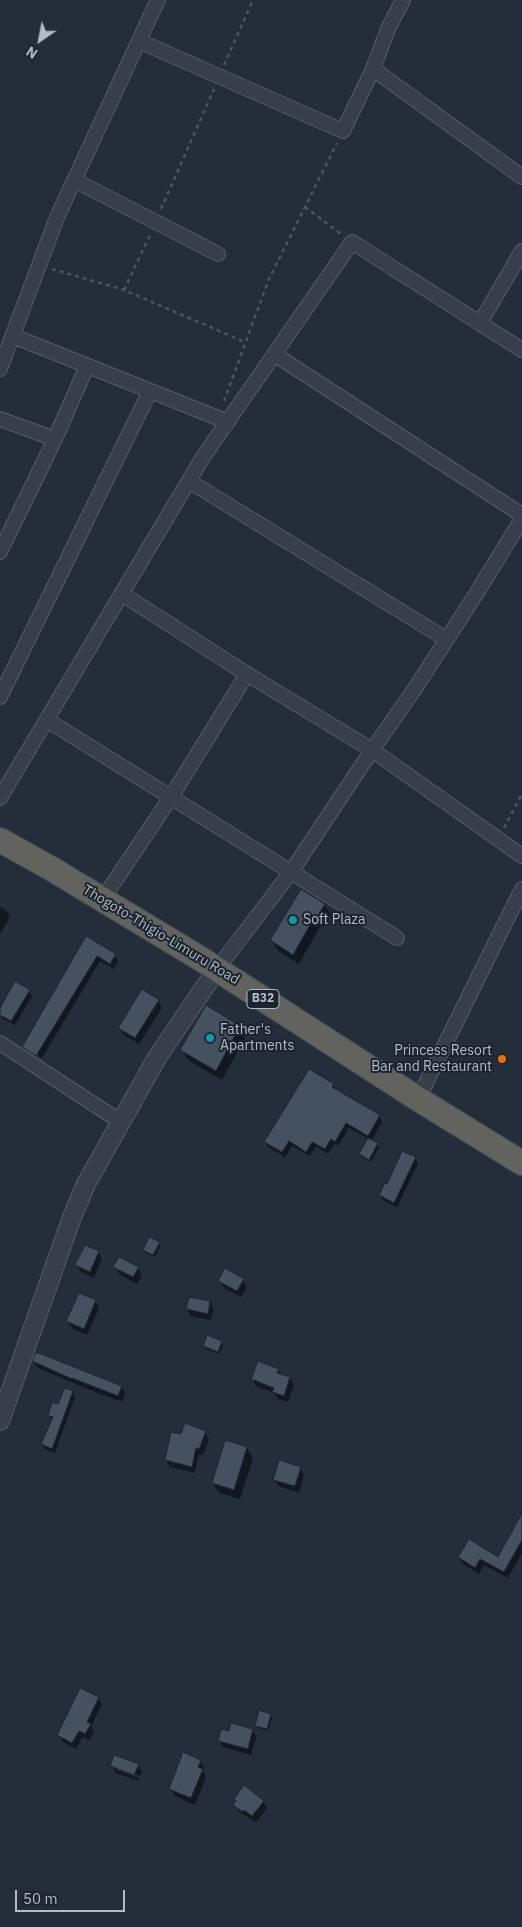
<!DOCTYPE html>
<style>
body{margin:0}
#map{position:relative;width:522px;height:1927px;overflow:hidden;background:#232e3a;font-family:"IBM Plex Sans",sans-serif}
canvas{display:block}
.north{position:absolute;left:15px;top:15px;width:50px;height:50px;-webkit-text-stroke:4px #1c252f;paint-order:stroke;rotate:213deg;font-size:14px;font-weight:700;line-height:20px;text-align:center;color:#b2bbc6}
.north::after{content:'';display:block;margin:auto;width:18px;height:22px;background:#b2bbc6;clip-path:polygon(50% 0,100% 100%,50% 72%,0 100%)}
.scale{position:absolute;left:15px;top:1890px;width:110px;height:22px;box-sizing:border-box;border:2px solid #b2bbc6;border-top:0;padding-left:6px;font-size:15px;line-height:18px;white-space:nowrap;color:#b2bbc6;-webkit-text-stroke:4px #1c252f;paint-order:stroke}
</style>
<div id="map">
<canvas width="522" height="1927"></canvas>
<div class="north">N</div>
<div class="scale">50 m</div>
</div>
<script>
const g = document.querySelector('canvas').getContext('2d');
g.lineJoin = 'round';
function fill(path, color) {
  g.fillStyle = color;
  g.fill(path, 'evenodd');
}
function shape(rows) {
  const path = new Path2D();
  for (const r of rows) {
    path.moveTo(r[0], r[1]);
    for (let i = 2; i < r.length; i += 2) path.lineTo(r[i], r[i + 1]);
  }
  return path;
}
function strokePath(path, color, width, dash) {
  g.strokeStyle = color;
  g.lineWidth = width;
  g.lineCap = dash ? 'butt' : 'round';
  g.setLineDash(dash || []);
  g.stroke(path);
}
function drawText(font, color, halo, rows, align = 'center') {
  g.font = font + ' "IBM Plex Sans",sans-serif';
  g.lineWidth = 4;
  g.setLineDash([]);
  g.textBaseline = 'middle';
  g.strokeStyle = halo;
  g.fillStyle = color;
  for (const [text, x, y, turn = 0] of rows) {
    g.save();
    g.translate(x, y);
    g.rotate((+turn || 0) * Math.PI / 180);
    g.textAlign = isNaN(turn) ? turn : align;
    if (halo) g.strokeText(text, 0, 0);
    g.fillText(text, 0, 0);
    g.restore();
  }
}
const shadow = shape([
 [325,905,331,915,323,927,321,925,299,964,278,951,272,940],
 [0,907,6,910,10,917,0,934],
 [87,938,115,955,118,961,114,969,100,961,42,1058,27,1048,27,1051,40,1062,27,1053,23,1047],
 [29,991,32,996,15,1025,2,1018,0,1011],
 [158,1001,162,1008,139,1044,124,1035,120,1028],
 [207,1007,239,1027,245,1038,222,1080,188,1060,182,1050],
 [333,1085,337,1091,379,1116,382,1122,371,1141,379,1147,371,1162,362,1157,360,1154,369,1139,349,1128,338,1146,334,1144,328,1154,316,1146,310,1156,292,1146,285,1157,268,1147,265,1142],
 [415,1158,418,1164,397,1207,383,1200,380,1195],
 [159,1243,160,1246,155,1257,146,1253,145,1250],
 [98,1252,102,1259,94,1278,81,1272,77,1265],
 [115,1267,138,1268,142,1275,137,1284,119,1274],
 [243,1280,247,1287,241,1297,224,1288,220,1281],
 [95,1301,99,1308,87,1335,72,1328,68,1321],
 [210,1302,214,1309,211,1320,191,1316,187,1309],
 [221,1342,223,1345,219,1354,206,1349,204,1346],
 [37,1353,122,1387,125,1393,122,1402,75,1384,37,1367,34,1361],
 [278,1370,281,1375,290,1378,294,1385,288,1402,278,1399,274,1393,256,1386,252,1379],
 [72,1392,75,1397,55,1453,45,1449,42,1444,52,1421,49,1415],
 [205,1432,209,1439,203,1455,199,1454,195,1473,170,1467,166,1460,182,1436],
 [247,1448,253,1458,240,1499,219,1493,213,1483],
 [300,1468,304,1475,299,1493,278,1486,274,1479],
 [522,1519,522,1553,508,1578,484,1565,479,1574,463,1564,459,1557,498,1559],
 [98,1698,102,1704,91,1727,94,1732,89,1740,83,1737,76,1749,63,1742,59,1735],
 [270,1715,272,1718,268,1731,258,1728,256,1725],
 [252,1730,256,1737,251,1755,223,1747,219,1740,230,1733],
 [200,1761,204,1768,203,1771,206,1777,195,1805,175,1796,171,1789],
 [138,1765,142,1772,140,1776,116,1767,116,1770,139,1778,138,1781,116,1773,112,1766],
 [263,1801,267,1808,256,1822,239,1812,235,1805]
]);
const building = shape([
 [301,889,325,904,317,917,315,916,293,955,270,940,301,889],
 [86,936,116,954,110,964,97,956,36,1056,22,1047,86,936],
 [15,981,30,990,11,1021,0,1015,0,1008,15,981],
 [142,989,159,1000,135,1038,118,1028,142,989],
 [206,1005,240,1026,216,1071,180,1050,206,1005],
 [309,1069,334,1084,332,1087,380,1115,368,1136,346,1123,335,1142,331,1139,325,1149,312,1142,306,1152,289,1141,282,1152,264,1142,309,1069],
 [368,1138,378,1143,369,1160,359,1154,368,1138],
 [402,1151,416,1157,394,1203,379,1195,385,1183,387,1184,402,1151],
 [149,1237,160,1242,153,1255,143,1250,149,1237],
 [85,1245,99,1251,90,1272,75,1265,85,1245],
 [119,1257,139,1267,133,1277,113,1267,119,1257],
 [225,1268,244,1279,237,1291,218,1281,225,1268],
 [79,1293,96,1300,84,1329,66,1321,79,1293],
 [189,1297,210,1301,208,1314,186,1309,189,1297],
 [207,1335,222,1341,218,1352,203,1346,207,1335],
 [36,1352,122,1386,118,1396,72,1378,72,1379,32,1361,36,1352],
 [258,1361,279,1369,277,1373,290,1377,284,1396,272,1392,274,1388,251,1379,258,1361],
 [65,1388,73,1391,52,1449,41,1444,53,1417,48,1416,52,1402,58,1404,65,1388],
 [185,1423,206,1431,199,1449,196,1448,192,1467,165,1460,171,1432,181,1434,185,1423],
 [225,1440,247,1447,234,1490,212,1483,225,1440],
 [279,1460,301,1467,295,1486,273,1480,279,1460],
 [522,1513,522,1540,504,1572,480,1559,475,1568,458,1557,469,1539,498,1557,522,1513],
 [80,1688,99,1697,87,1722,91,1724,85,1734,79,1731,72,1743,57,1735,80,1688],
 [259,1710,271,1714,267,1729,255,1726,259,1710],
 [231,1723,253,1729,248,1749,218,1741,221,1729,229,1731,231,1723],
 [183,1752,201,1760,198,1767,203,1769,191,1798,169,1789,183,1752],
 [114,1755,139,1764,134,1775,110,1766,114,1755],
 [244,1785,264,1801,252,1816,244,1810,243,1812,233,1805,236,1801,234,1799,244,1785]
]);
const path = shape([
 [224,65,253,0],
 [305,207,341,234],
 [161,209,214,89],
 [52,269,124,290,245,342],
 [124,290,150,235],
 [224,401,269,279,337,143],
 [504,828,522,794]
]);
const minor = shape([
 [139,41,343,131,373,69,388,29,403,0],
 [373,69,522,177],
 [74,180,218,254],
 [480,323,522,251],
 [13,336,228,422],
 [274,354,522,515],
 [0,369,58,215,158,0],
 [0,419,55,439],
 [189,481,446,639],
 [0,552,55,439,87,366],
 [122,594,247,674,372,750,522,856],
 [0,697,150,391],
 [47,720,397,938],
 [0,798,203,457,352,242,522,350],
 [102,900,171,797,247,674],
 [217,969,291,872,372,750,414,690,476,594,522,519],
 [0,1043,121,1122],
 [418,1099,522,889]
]);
const tertiary = shape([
 [0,1421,72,1217,86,1184,158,1056,217,969]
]);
const trunk = shape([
 [0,840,52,869,201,959,418,1099,522,1163]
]);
const markers = [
 [293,920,5,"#0f9aa8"],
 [210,1038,5,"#0f9aa8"],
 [502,1059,5,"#e8710a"]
];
const shields = [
 [263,999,32]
];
const shieldNames = [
 ["B32",263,999]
];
const poiNames = [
 ["Soft Plaza",303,920],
 ["Father's",220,1030],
 ["Apartments",220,1046],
 ["Princess Resort",492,1051,"right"],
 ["Bar and Restaurant",492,1067,"right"]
];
const streetNames = [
 ["Thogoto-Thigio-Limuru Road",161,935,31]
];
fill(shadow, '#0007');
fill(building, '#45515e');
strokePath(building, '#1e2731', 1);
strokePath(minor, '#555e68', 16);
strokePath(tertiary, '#555e68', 20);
strokePath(trunk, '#424b55', 26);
strokePath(path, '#45585a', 2.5, [4, 4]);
strokePath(minor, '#37404a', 14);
strokePath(tertiary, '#37404a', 18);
strokePath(trunk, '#62625f', 24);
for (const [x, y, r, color] of markers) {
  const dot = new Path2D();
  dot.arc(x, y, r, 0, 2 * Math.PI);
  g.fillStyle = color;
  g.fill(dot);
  strokePath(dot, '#1c252f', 2);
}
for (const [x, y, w] of shields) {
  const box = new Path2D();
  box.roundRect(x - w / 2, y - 9.5, w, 19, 4);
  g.fillStyle = '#1c252f';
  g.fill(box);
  strokePath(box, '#b2bbc6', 1);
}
drawText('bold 12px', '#b2bbc6', null, shieldNames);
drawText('14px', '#b2bbc6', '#1c252f', poiNames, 'left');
drawText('14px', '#b2bbc6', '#1c252f', streetNames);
</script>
